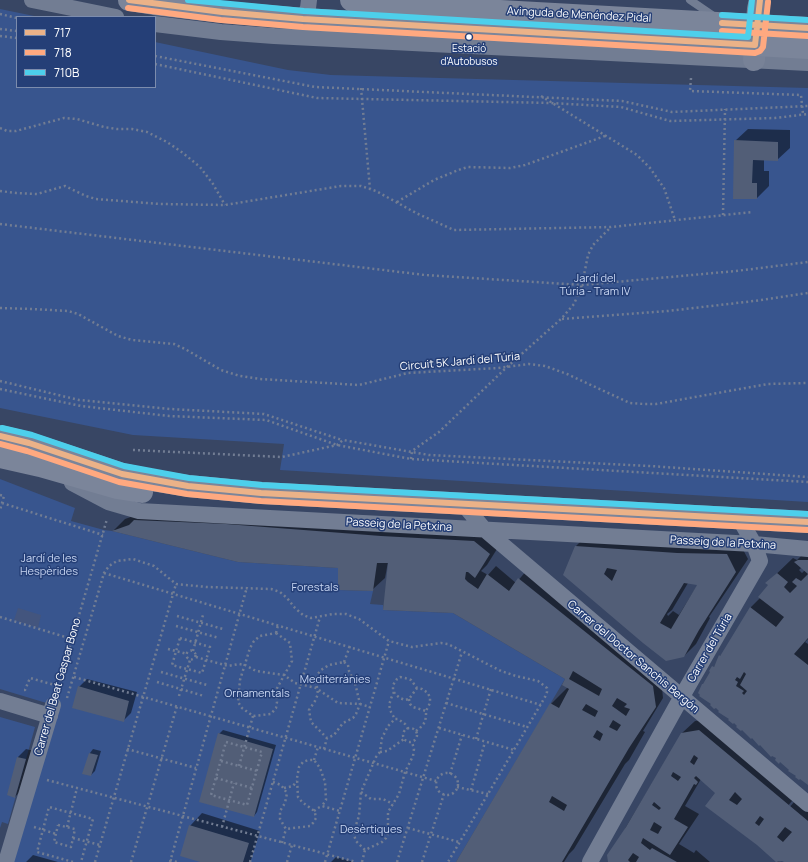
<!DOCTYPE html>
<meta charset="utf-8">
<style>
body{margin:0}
#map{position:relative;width:808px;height:862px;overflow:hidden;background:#384664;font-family:Manrope,sans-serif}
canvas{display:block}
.legend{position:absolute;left:16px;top:16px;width:140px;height:72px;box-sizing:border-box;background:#253f77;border:1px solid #7c8cad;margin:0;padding:5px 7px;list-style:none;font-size:12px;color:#fff}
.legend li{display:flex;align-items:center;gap:8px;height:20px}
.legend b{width:20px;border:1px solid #7c8cad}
</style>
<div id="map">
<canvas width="808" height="862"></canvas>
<ul class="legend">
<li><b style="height:5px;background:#ebb288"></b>717</li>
<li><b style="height:5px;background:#ffa980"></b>718</li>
<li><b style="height:5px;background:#4dcfeb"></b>710B</li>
</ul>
</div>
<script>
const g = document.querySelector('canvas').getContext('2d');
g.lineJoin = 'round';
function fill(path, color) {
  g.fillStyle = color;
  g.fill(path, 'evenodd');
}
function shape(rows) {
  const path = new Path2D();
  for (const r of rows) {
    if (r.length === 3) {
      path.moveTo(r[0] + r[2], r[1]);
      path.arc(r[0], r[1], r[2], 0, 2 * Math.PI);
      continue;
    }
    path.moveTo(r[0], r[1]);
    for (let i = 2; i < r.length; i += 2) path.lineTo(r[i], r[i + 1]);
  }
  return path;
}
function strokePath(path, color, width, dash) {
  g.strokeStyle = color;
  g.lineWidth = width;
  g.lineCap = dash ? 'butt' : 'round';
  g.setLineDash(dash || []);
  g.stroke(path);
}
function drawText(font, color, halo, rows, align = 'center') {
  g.font = font + ' Manrope,sans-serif';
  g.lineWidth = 3;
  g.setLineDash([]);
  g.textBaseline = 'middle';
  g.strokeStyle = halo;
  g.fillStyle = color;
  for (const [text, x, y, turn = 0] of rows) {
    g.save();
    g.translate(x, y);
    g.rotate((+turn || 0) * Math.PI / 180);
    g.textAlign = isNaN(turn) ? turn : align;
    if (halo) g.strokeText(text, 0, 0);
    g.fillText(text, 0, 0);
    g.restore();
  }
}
const green = shape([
 [0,9,39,17,17,17,17,87,155,87,155,42,288,70,331,75,808,88,808,502,280,470,284,444,133,435,0,408],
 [0,479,75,508,71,521,104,530,112,531,238,562,338,568,338,590,373,591,370,604,383,605,383,610,453,613,565,679,456,862,12,862,53,705,0,689],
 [0,717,35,727,8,824,2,822,0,828]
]);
const water = shape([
 [18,608,41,615,38,628,14,620]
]);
const shadow = shape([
 [748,129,790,130,790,148,777,160,764,160,764,171,769,171,769,186,757,198,735,141],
 [142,513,486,529,502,541,487,565,481,571,488,575,496,566,516,583,527,570,661,678,663,698,643,731,645,732,629,760,625,764,574,849,569,854,564,862,457,862,551,704,568,687,567,679,388,562,385,578,372,590,339,567,200,552,114,530,125,519],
 [588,534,739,542,748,559,709,617,710,618,696,644,684,656,576,546],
 [700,581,679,615,673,611,668,616,667,614,672,610,688,583],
 [808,549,808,639,805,642,808,644,808,784,712,703,707,680,720,656,724,652,750,608,761,597,770,585,767,583,793,558,797,560],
 [802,567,805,570,802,573,799,570],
 [87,679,137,692,131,713,123,721,79,687],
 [712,718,808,798,808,862,785,862,782,860,778,862,757,844,717,793,701,779,685,806,699,814,679,844,694,853,696,850,710,862,609,862,626,827,682,733,695,721],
 [792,801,794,802,765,836,762,836],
 [223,730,276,745,257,812,254,816,219,734],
 [26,749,34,751,23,788,15,797,8,794,18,757],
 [93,749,101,751,95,771,91,775,83,773,90,753],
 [202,813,260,831,251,860,250,862,203,862,190,826],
 [33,855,58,862,26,862],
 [336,857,354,862,331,862]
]);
const building = shape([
 [734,140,778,142,778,161,753,160,752,183,757,183,757,199,733,199],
 [134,520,226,524,381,536,474,541,490,554,475,578,468,572,466,572,465,579,468,582,478,589,487,574,509,591,518,578,653,686,656,707,629,748,562,862,456,862,550,703,559,708,569,689,562,685,565,679,453,613,383,610,388,563,377,563,373,591,338,590,338,568,238,562,112,531,129,525],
 [573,671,602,689,599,696,569,679],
 [617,698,627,704,624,707,630,709,626,716,612,706],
 [586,704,598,711,595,717,582,710],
 [613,720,621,725,617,731,609,727],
 [597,730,603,734,600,741,593,737],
 [552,796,567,805,564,811,549,802],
 [575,546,677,553,727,554,736,572,699,630,684,657,666,661,643,643,563,575],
 [607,568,617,570,612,581,604,574],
 [684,583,697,585,671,629,660,623],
 [798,560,808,560,808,638,794,654,808,665,808,785,800,779,799,780,795,777,796,776,788,771,789,770,780,762,779,764,775,760,776,758,772,756,771,757,760,745,759,746,752,738,751,739,742,730,741,731,736,727,737,726,734,723,733,724,728,720,729,719,718,712,719,711,716,708,714,709,710,705,711,704,699,696,700,695,698,693,702,684,703,684,710,672,709,671,712,666,714,667,719,655,720,656,722,653,750,607,776,627,784,617,758,597,768,585,765,583,777,573,788,582,784,587,790,593,797,586,792,582,796,578,801,581,808,574,794,562],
 [744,672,746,674,740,685,747,691,744,695,742,693,744,691,736,686,738,682,735,680,737,677,740,679],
 [78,686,129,701,124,722,72,708],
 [699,730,808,821,808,862,784,862,782,861,776,862,757,845,705,806,715,793,696,776,694,778,698,782,696,785,694,784,674,819,688,827,670,855,643,838,641,843,650,850,652,848,677,862,636,862,639,857,633,853,628,860,630,862,608,862,607,855,626,827,681,733],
 [694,755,698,758,694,765,690,762],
 [673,772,681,777,678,781,671,776],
 [735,792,742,799,737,805,729,800],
 [654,802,661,808,659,810,652,805],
 [760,816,764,819,759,826,755,823],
 [654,822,662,827,658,834,650,830],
 [785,827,792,832,783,842,777,837],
 [218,733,273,749,254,817,199,802],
 [89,753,98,755,91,776,82,774],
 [17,757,26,759,15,798,7,795],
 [189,825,249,843,243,862,200,862,180,856]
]);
const path = shape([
 [0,14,17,18],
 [0,29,17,31],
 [0,36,17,38],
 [155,56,315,87,622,101,672,112,808,106],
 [155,64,317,98,551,103,621,107,670,121,775,118,808,114],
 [691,78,690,91,801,95,803,114],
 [361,88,370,189],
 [541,96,637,155,650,168,664,188,675,220],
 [0,128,7,131,16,131,64,118,77,119,104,127,117,129,132,129,147,132,167,142,183,153,200,167,213,184,225,205],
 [0,191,16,193,37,194,65,186,86,196,96,199,160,204,225,205,341,186,361,186,376,191,416,213,454,230,611,227,753,212],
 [397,202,434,180,461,169,468,167,510,168,525,165,605,136],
 [723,215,725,109],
 [0,224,425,275,582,285,736,271,808,262],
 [0,308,32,309,68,311,78,314,118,336,132,340,174,344,185,349,221,370,240,376,260,379,359,385,408,373,498,368,529,364,545,366,567,374,630,403,644,404,656,404,768,384,808,383],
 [562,319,668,311,754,301,808,293],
 [0,381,79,400,170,409,264,414,342,440],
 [0,389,81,406,169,416,266,420,337,445,411,459,808,482],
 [133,450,282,457,337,445,343,440,429,455,650,466,808,477],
 [411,459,412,451,439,432,507,367,561,319,574,304,582,285,588,255,593,245,611,227],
 [0,495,4,496,0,510],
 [2,503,103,535],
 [104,573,541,705],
 [177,616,223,629],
 [0,617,72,639],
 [176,626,219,638],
 [276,633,290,643,292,661,276,690,277,702,276,708,271,714,253,716,242,708,238,702,240,680,250,648,254,641,260,636,276,633],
 [276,633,278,625],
 [180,638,210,647,202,673,172,665,180,638],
 [168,649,187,654],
 [191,655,4.5],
 [193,651,203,615],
 [196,657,228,666,239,664,245,665,256,671,284,675,295,683,316,688,338,703,360,704,370,707],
 [344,662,348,665,349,671,355,683,360,704,356,714,353,718,343,723,334,735,327,738,311,722,309,710,315,701,318,694,316,681,317,675,321,670,329,665,344,662],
 [344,662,350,646],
 [161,672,207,685],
 [74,677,436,781],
 [157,682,204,696],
 [24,690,25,690,30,678,58,686],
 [57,691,107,519],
 [394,692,392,696,389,705,391,712,395,719],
 [179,696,190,660],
 [67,698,104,573,109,566,117,561,133,559,154,566,176,584,207,587,271,589,280,592,287,598,295,608,303,615,311,618,333,614,346,614,359,619,389,641,412,647,441,643,448,644,501,671,516,676,538,681,547,688,547,692,545,697,448,862],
 [409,699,410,704,413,707,426,711],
 [446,703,527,727],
 [410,735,7],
 [439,728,514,750],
 [408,729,405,724,398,719,395,719,388,726,382,738,380,752,376,757,361,792,359,816,355,828,354,835,356,841,365,850,382,842,386,838,388,833,388,812,399,794,405,772,413,756,414,749,412,742],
 [416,731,420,728,425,722,426,716,426,711,430,703,430,698,428,693,422,689,417,688,411,680,405,678,400,677,397,679,393,685,393,690,395,694,400,698,405,700,409,699,417,688],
 [476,739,491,689],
 [226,742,262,752,247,805,211,795,226,742],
 [127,749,196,768],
 [324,749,327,738],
 [380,752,387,751,404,739],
 [314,760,318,747],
 [221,761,257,771],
 [239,766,253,716],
 [447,784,11],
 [450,774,462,735],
 [216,778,252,788],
 [47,780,356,862],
 [273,782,281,785,287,793,285,803,280,811,280,819,286,829,310,826,313,823,316,818,315,813,313,810,302,802,298,797,297,778,299,767,303,762,308,760,314,760,320,768,325,782,326,800,322,806],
 [457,787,488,794],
 [284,788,293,786,297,781],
 [471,790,485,742],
 [361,792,371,799,383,799,393,804],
 [314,811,318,808,322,806,340,811],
 [58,825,75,829,71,847,54,842,58,825],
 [34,827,56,834],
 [67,827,77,788],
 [222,827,234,783],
 [408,828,459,842],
 [73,838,100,845],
 [282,843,286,829],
 [170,860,177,862],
 [73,862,37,852,49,807,93,819,81,862],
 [95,862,176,584],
 [131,862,177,706],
 [170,862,247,587],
 [250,862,320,617],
 [287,862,292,845],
 [325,862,389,641],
 [362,862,365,850],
 [397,862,462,652],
 [422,862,444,794]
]);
const lane = shape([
 [690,0,715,17]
]);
const street = shape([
 [32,0,116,17],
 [155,24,221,32,274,36,808,63],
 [296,25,303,19,308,8,309,0],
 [72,483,108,502,139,511,754,544,808,549],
 [464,505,484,529,808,804],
 [0,701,50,716],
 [6,862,53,705],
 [590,862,681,698,760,561,754,544,739,518]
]);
const secondary = shape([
 [754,60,758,9,760,0]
]);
const primary = shape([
 [129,0,154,4,222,12,303,19,808,48],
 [351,0,410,6,808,28],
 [0,436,29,443,122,474,157,481,188,486,261,493,808,522],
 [0,457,40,466,117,488,142,492]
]);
const bus1 = shape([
 [129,0,222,12,303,19,755,45,760,0],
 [722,23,808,28],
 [0,436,29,443,122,474,188,486,261,493,808,522]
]);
const bus2 = shape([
 [128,8,221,20,303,27,755,53,760,51,763,47,768,2],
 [722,31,808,36],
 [0,444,27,451,119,482,187,494,261,501,808,530]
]);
const bus3 = shape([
 [188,0,304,11,748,37,752,0],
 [722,15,808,20],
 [2,428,32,435,124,466,189,478,262,485,808,514]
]);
const markers = [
 [469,37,3.5,"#fff"]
];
const busNames = [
 ["Estació",469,49],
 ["d'Autobusos",469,62]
];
const streetNames = [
 ["Avinguda de Menéndez Pidal",579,15,3],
 ["Circuit 5K Jardí del Túria",460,362,-5],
 ["Passeig de la Petxina",399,525,3],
 ["Passeig de la Petxina",723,543,3],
 ["Carrer del Túria",710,648,-60],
 ["Carrer del Doctor Sanchis Bergón",633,657,40],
 ["Carrer del Beat Gaspar Bono",58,687,-74]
];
const parkNames = [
 ["Jardí del",595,279],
 ["Túria - Tram IV",595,292],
 ["Jardí de les",49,559],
 ["Hespèrides",49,572],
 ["Forestals",315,588],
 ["Mediterrànies",335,680],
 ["Ornamentals",257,694],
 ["Desèrtiques",371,830]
];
fill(green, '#38558e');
fill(water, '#43557e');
fill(shadow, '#0007');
fill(building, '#525e77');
strokePath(path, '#727d93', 2.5, [2, 3]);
strokePath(lane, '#727d93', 8);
strokePath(street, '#727d93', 16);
strokePath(secondary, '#788297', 22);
strokePath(primary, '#7b859a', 22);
strokePath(bus1, '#ebb288', 6);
strokePath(bus2, '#ffa980', 6);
strokePath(bus3, '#4dcfeb', 6);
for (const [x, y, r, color] of markers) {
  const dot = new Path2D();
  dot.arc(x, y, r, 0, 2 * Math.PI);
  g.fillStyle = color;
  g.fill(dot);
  strokePath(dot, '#253f77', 1.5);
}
drawText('10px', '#fff', '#253f77', busNames);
drawText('11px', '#fff', '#253f77', streetNames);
drawText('11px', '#c8d6f2', '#253f77', parkNames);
</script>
